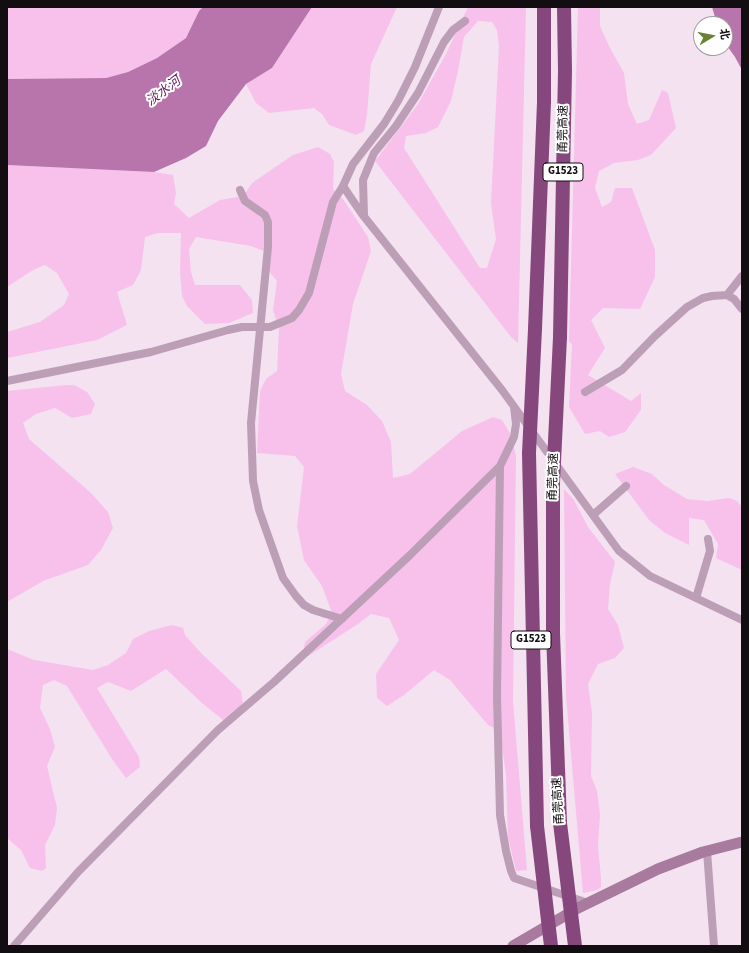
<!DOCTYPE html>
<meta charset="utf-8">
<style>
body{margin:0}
#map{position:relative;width:749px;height:953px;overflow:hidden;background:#f4e2f0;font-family:"Source Sans 3","Noto Sans SC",sans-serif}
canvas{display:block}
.frame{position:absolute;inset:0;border:8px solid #120d11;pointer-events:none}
.north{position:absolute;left:693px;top:16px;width:40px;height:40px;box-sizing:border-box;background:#fff;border:1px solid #a09ea0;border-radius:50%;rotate:80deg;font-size:11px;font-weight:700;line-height:16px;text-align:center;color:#120d11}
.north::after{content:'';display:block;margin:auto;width:14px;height:18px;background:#6b8234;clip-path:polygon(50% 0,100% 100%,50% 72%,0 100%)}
</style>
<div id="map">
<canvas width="749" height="953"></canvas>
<div class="frame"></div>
<div class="north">北</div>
</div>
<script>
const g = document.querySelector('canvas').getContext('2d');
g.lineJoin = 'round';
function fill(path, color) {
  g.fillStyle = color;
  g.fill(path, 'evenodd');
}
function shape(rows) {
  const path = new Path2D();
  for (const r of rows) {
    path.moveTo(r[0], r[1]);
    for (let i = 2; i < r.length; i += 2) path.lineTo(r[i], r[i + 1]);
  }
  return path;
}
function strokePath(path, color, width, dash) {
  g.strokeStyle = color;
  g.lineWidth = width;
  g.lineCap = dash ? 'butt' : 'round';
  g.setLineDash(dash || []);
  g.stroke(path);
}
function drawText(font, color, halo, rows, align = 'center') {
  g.font = font + ' "Source Sans 3","Noto Sans SC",sans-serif';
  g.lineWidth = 4;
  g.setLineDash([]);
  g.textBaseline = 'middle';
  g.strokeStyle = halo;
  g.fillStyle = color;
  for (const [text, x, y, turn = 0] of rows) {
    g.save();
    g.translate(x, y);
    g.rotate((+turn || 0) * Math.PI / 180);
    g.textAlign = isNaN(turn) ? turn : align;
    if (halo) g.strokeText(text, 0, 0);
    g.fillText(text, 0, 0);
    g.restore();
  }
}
const green = shape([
 [7,7,203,7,199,11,186,38,157,58,128,72,106,78,7,79],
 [312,7,397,7,371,64,367,115,364,131,356,135,329,125,322,114,314,108,269,113,256,103,246,84,272,68],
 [468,7,526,7,518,343,511,337,375,161,418,104,446,54],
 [478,21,492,22,497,30,499,46,491,203,496,239,487,268,480,268,404,148,406,136,426,133,438,127,451,101,458,71,464,37],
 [578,7,600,7,600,26,610,48,624,73,628,104,637,124,649,120,662,90,668,93,676,128,651,155,638,160,614,163,599,171,595,188,602,207,611,202,615,188,632,188,655,250,655,277,640,309,603,308,591,320,605,348,588,375,631,401,641,393,641,410,625,432,609,437,600,431,585,434,569,407,572,344,569,342],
 [318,147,330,154,334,162,333,189,343,199,368,237,371,251,353,304,341,374,345,391,367,405,382,421,391,442,393,478,410,474,462,431,493,417,502,420,511,435,516,456,513,701,527,870,516,871,508,837,506,775,500,731,488,725,450,680,434,670,404,695,387,706,377,698,376,674,399,640,389,618,371,614,358,624,302,660,305,642,326,624,332,613,322,586,304,560,297,526,304,467,295,456,257,453,260,391,266,379,277,371,279,329,273,310,277,281,271,274,268,267,264,251,251,246,196,237,189,249,191,272,195,285,240,285,252,300,253,313,229,323,205,324,187,306,182,296,180,272,181,233,158,233,145,237,141,270,133,285,117,292,127,325,97,340,7,358,7,332,40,322,64,305,69,294,57,273,45,265,33,270,7,287,7,165,154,172,173,175,176,193,174,204,189,218,220,200,238,197,246,192,252,183,293,155],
 [67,385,74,385,87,392,95,404,91,414,72,418,55,408,36,414,23,423,29,439,91,493,108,512,113,528,101,550,88,565,43,581,7,602,7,391],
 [633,467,652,474,664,485,687,499,707,501,729,498,737,501,742,507,742,570,716,558,718,544,704,520,689,518,689,545,665,533,649,520,615,474],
 [564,489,574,500,588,527,615,562,610,584,608,609,618,625,624,648,615,658,598,664,588,684,592,713,591,776,597,791,600,814,598,846,601,878,601,887,597,890,583,893,566,696],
 [172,625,183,628,185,635,201,653,241,691,243,703,235,713,223,720,202,703,166,669,131,691,108,682,97,688,139,757,140,767,126,778,112,759,67,686,54,680,43,685,40,708,50,729,55,747,47,766,57,808,55,825,45,845,46,868,42,871,30,868,21,850,7,838,7,649,34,660,93,670,108,665,126,653,133,639,149,631]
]);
const water = shape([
 [203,7,312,7,272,68,246,84,218,121,206,146,186,158,154,172,7,165,7,79,106,78,128,72,157,58,186,38,199,11],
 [712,7,742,7,742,70,735,57,725,43,725,24,717,24]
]);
const minor = shape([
 [343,186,362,214,502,390,619,551,650,576,742,620],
 [240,190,245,201,265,215,268,222,268,247,251,423,253,481,259,510,283,578,296,596,304,605,313,610,342,619],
 [364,216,363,180,374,153,396,126,418,93,444,42,453,30,465,21],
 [727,295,742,276],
 [7,381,151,352,228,330,242,327,270,327,292,318,299,310,309,293,333,202,343,186,353,164,384,124,398,101,415,67,439,7],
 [585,392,622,370,655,336,687,307,703,298,712,296,727,295,734,299,742,309],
 [500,466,497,696,500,815,506,851,511,871,514,878,588,903],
 [593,515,626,486],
 [696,598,710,551,708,539],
 [707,851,714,946],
 [14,946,78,872,218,730,274,682,409,556,500,466,514,437,516,424,514,407]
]);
const secondary = shape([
 [513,946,578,908,658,869,703,852,742,842]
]);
const motorway = shape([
 [535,329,544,102,544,7],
 [560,337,565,71,564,7],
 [529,453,537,826],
 [553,483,553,633,560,823]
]);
const motorwayBridge = shape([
 [529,453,535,329],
 [553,483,560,337],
 [560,823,575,946],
 [537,826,551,946]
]);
const shields = [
 [563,172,40],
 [531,640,40]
];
const shieldNames = [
 ["G1523",563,172],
 ["G1523",531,640]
];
const streetNames = [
 ["甬莞高速",564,129,-89],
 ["甬莞高速",554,477,-88],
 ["甬莞高速",559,801,-93]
];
const waterNames = [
 ["淡水河",164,92,-37]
];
fill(green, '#f7c1ec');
fill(water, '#b875ab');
strokePath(minor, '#bd9eb7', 8);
strokePath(secondary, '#a77a9e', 11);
strokePath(motorway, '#86487c', 14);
strokePath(motorwayBridge, '#86487c', 14);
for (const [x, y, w] of shields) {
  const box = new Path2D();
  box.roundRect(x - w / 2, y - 9, w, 18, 3);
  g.fillStyle = '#fff';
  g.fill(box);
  strokePath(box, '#120d11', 1);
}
drawText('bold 11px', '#120d11', null, shieldNames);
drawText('12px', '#120d11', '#fff', streetNames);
drawText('italic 13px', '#66155c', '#fff', waterNames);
</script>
